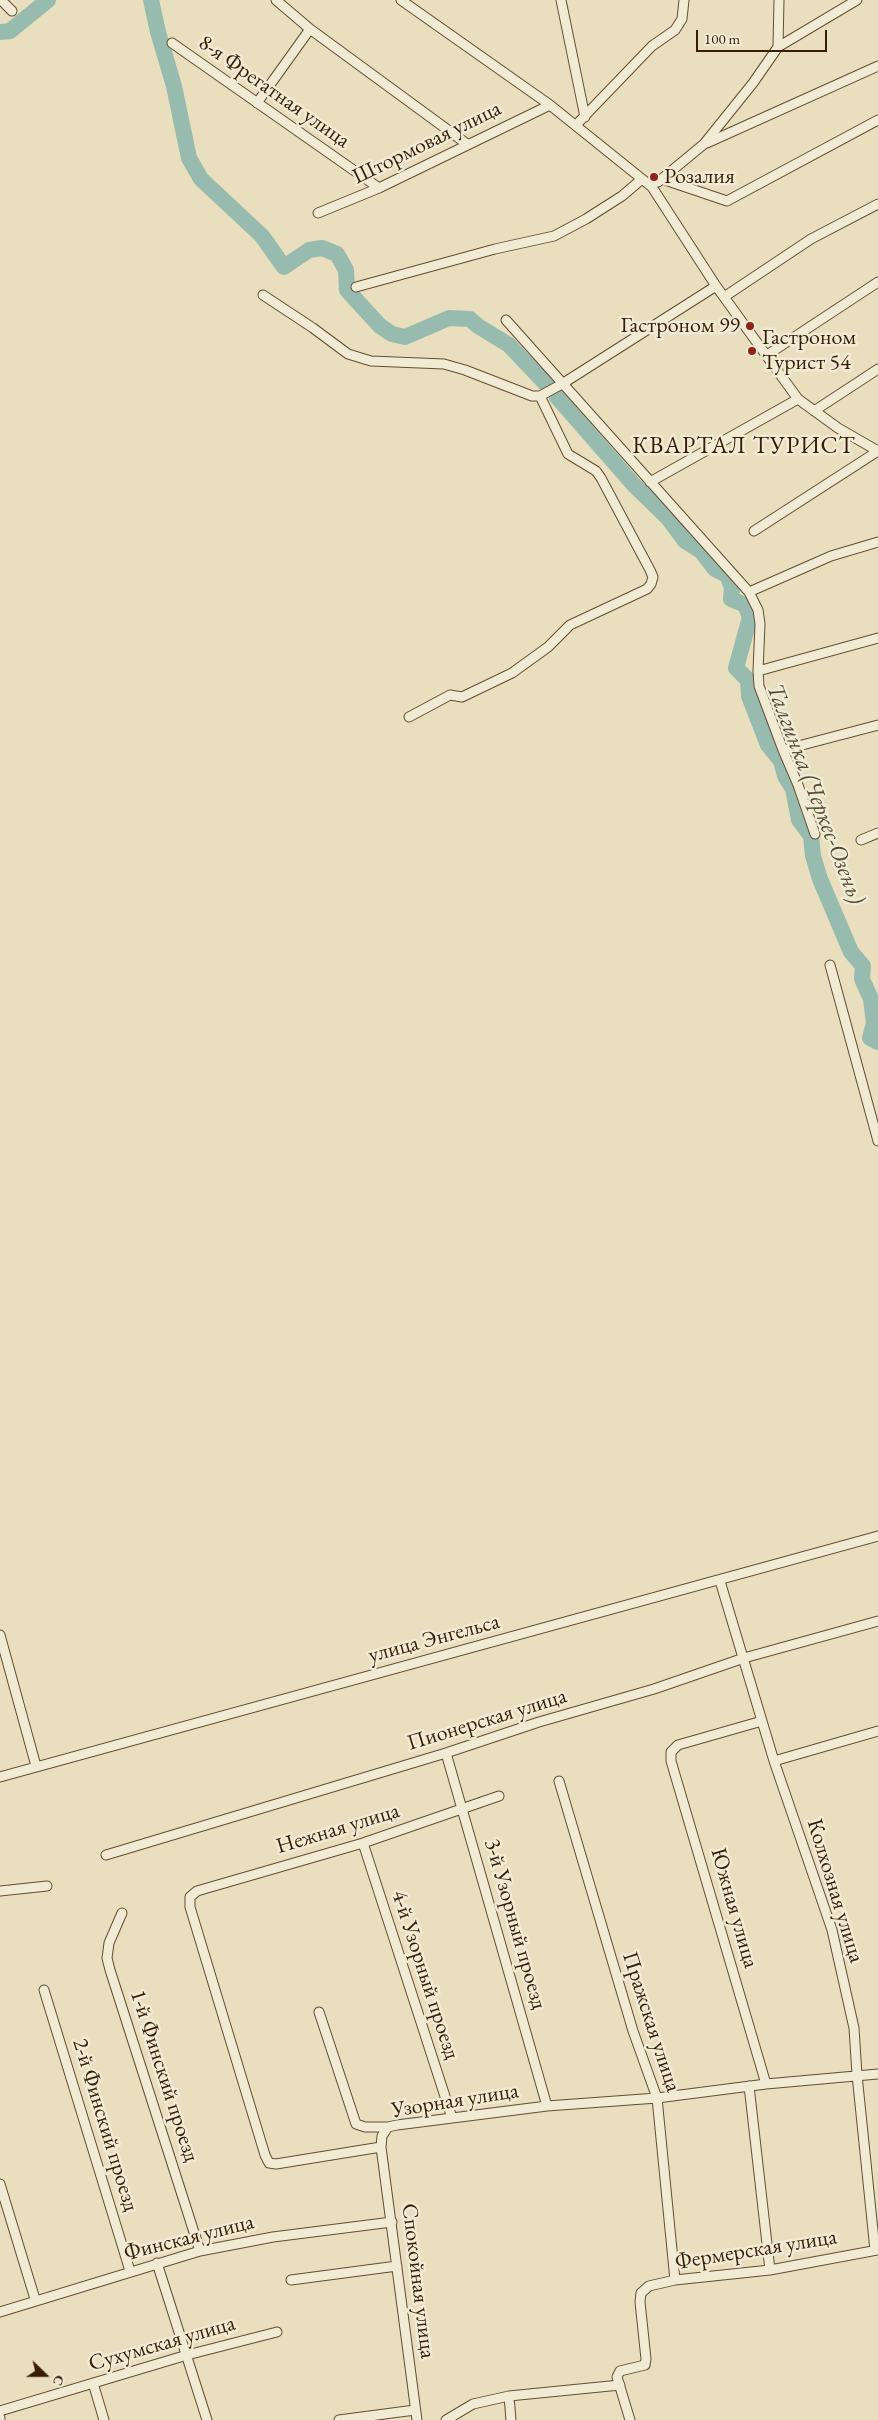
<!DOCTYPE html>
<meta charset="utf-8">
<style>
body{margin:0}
#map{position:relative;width:878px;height:2420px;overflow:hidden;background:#e9debd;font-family:"EB Garamond",serif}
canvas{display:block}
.north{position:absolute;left:20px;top:2350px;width:50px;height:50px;-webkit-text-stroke:4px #f1ead4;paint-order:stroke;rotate:112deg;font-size:14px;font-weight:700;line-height:20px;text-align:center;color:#381d04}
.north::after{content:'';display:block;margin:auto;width:18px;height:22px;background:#381d04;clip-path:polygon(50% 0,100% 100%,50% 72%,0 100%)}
.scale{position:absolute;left:696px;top:30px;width:131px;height:22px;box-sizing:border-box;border:2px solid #381d04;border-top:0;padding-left:6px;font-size:15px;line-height:18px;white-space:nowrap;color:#381d04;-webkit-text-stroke:4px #f1ead4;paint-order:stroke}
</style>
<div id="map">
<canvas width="878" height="2420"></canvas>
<div class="north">С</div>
<div class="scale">100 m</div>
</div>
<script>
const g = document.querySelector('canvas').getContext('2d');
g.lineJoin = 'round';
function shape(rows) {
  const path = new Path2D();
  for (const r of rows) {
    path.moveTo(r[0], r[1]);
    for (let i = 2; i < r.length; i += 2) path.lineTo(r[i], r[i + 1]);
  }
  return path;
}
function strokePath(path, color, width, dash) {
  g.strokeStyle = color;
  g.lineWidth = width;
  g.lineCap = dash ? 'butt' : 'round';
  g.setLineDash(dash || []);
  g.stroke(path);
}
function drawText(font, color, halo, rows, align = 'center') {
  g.font = font + ' "EB Garamond",serif';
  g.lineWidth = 5;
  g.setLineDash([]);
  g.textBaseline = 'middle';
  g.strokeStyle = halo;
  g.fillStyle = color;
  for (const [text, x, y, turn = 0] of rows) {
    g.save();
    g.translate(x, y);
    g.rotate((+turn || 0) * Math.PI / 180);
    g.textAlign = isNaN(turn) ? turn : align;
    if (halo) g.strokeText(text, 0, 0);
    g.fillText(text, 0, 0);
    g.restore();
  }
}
const river = shape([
 [151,0,158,32,174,86,189,158,201,179,262,236,284,267,309,250,322,248,337,254,346,270,347,290,380,326,392,334,405,337,449,318,470,319,478,326,509,345,546,384],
 [0,32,10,31,48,0],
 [557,397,634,485,668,518,685,541,701,551,715,569,727,575,732,588,731,599,745,605,750,617,736,668,748,680,749,696,768,745,781,761,785,776,793,789,799,820,811,836,813,856,820,879,851,952,863,966,862,979,871,999,874,1023,870,1038,878,1042]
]);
const minor = shape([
 [1,0,12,11],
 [276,0,310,29,467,144],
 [401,0,550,105,652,187,716,286,798,399,838,428,878,451],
 [561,0,585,117],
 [172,43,379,188],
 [778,47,857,0],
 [257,103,310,29],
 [576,125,652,46,675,30,682,19,684,0],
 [707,143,878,66],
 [662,179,727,201,878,120],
 [658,182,704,144,753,83,778,47,779,0],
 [318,213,379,188,550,105],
 [356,287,495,249,554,236,586,219,622,196,642,179],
 [263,295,313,328,348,354,371,361,444,364,465,370,532,396,540,396,562,384,716,286],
 [724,297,811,239,878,204],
 [506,320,749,592,758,610,760,624,758,671,759,686,783,750,798,785,815,834],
 [767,355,878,282],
 [814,411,878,369],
 [650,482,798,399],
 [754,531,878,451],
 [749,592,831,556,878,542],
 [758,671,878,638],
 [409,717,450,695,462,697,512,673,548,647,570,625,647,589,651,584,653,577,650,570,601,478,596,471,568,454,540,396],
 [783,750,878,725],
 [861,840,878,833],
 [830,965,878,1141],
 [720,1581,774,1761,832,1930,854,2028,857,2075,875,2250],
 [0,1635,36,1766],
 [762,1721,678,1745,671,1752,671,1761,766,2084],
 [446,1753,547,2106],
 [774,1761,878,1731],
 [0,1777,878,1536],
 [559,1781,633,2031,657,2098,675,2280],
 [499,1796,363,1843,197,1891,190,1897,190,1907,265,2155,269,2163,276,2164,381,2147,382,2136,388,2127,397,2125,547,2106,657,2098,766,2084,878,2074],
 [363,1843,452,2118],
 [106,1855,446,1753,539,1722,654,1689,744,1658,878,1621],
 [0,1891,47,1886],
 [122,1913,109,1943,107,1958,110,1970,200,2251],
 [44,1990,130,2271],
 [319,2012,356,2124,365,2127,388,2127],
 [749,2086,770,2270],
 [381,2147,417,2420],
 [0,2184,35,2299],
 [157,2263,207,2420],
 [291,2280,397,2266],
 [0,2312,200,2251,273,2237,392,2222],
 [93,2383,104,2420],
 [509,2396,511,2420],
 [0,2411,187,2355,277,2332],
 [0,2418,0,2420],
 [339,2420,415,2410],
 [446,2420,473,2404,509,2396,620,2385],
 [630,2420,617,2377,620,2371,645,2365,646,2359,640,2302,641,2293,649,2286,675,2280,770,2270,878,2250]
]);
const markers = [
 [654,177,5,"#8f2418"],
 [750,326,5,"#8f2418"],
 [752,351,5,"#8f2418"]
];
const streetNames = [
 ["8-я Фрегатная улица",274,92,35],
 ["Штормовая улица",427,143,-26],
 ["улица Энгельса",434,1639,-15],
 ["Пионерская улица",487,1720,-17],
 ["Нежная улица",338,1829,-17],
 ["Колхозная улица",835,1891,73],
 ["Южная улица",734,1908,74],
 ["3-й Узорный проезд",515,1924,74],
 ["4-й Узорный проезд",425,1975,72],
 ["Пражская улица",651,2022,72],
 ["1-й Финский проезд",164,2076,72],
 ["Узорная улица",455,2101,-9],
 ["2-й Финский проезд",105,2125,73],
 ["Финская улица",189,2238,-14],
 ["Фермерская улица",756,2250,-9],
 ["Спокойная улица",418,2281,83],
 ["Сухумская улица",162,2344,-16]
];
const poiNames = [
 ["Розалия",664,177],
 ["Гастроном 99",740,326,"right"],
 ["Гастроном",762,338],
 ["Турист 54",762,363]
];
const neighbourhoodNames = [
 ["КВАРТАЛ ТУРИСТ",744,446]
];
const waterNames = [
 ["Талгинка (Черкес-Озень)",815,794,69]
];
strokePath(river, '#97bcaf', 16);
strokePath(minor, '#644d32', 11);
strokePath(minor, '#f1ead4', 9);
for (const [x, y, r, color] of markers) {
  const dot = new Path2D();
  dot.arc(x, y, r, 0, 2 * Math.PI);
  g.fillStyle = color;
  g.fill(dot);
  strokePath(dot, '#f1ead4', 2);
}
drawText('22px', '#381d04', '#f1ead4', streetNames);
drawText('22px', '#381d04', '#f1ead4', poiNames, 'left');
g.letterSpacing = '1px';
drawText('24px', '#381d04', '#f1ead4', neighbourhoodNames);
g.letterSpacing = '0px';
drawText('italic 24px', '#544d37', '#f1ead4', waterNames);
</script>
